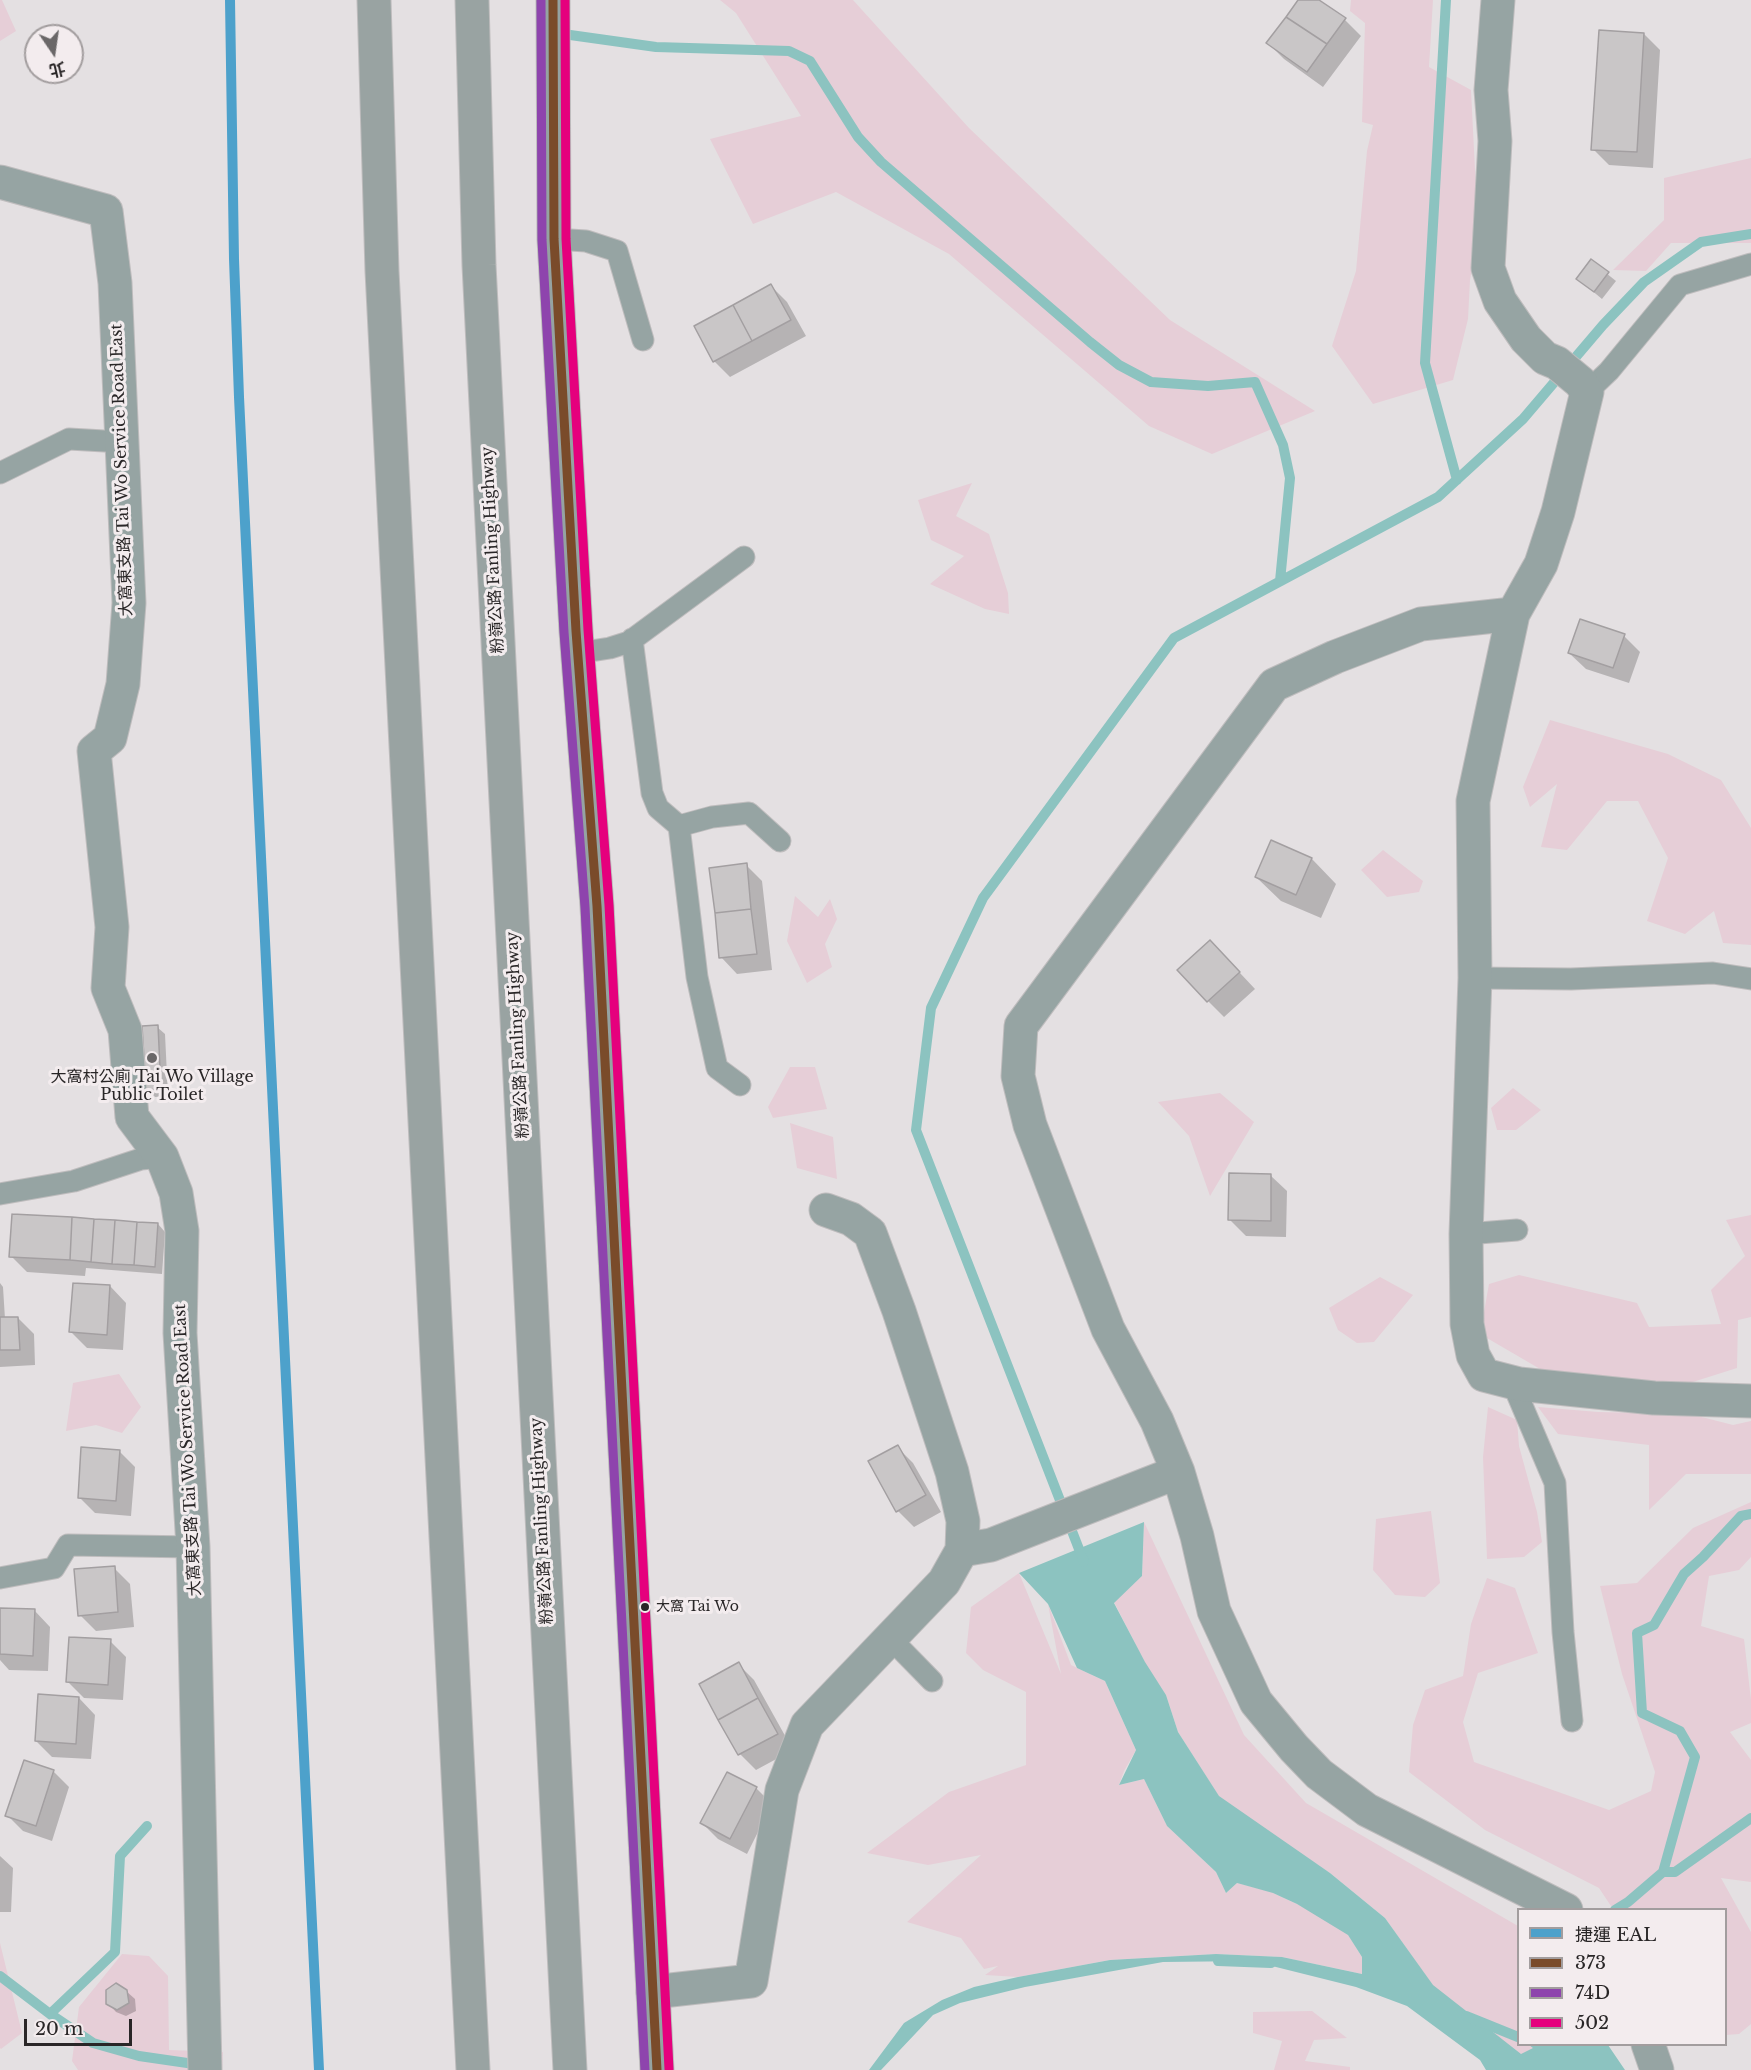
<!DOCTYPE html>
<meta charset="utf-8">
<style>
body{margin:0}
#map{position:relative;width:1751px;height:2070px;overflow:hidden;background:#e4e0e2;font-family:"Libre Baskerville","Noto Sans TC",serif}
canvas{display:block}
.legend{position:absolute;left:1517px;top:1908px;width:210px;height:138px;box-sizing:border-box;background:#f3ecee;border:2px solid #a29d9e;margin:0;padding:8px 10px;list-style:none;font-size:18px;color:#292627}
.legend li{display:flex;align-items:center;gap:12px;height:30px}
.legend b{width:30px;border:2px solid #a29d9e}
.north{position:absolute;left:24px;top:24px;width:60px;height:60px;box-sizing:border-box;background:#f3ecee;border:2px solid #a29d9e;border-radius:50%;rotate:167deg;font-size:16px;font-weight:700;line-height:24px;text-align:center;color:#292627}
.north::after{content:'';display:block;margin:auto;width:21px;height:27px;background:#6a6768;clip-path:polygon(50% 0,100% 100%,50% 72%,0 100%)}
.scale{position:absolute;left:24px;top:2019px;width:108px;height:27px;box-sizing:border-box;border:3px solid #292627;border-top:0;padding-left:8px;font-size:18px;line-height:21px;white-space:nowrap;color:#292627;-webkit-text-stroke:4px #f3ecee;paint-order:stroke}
</style>
<div id="map">
<canvas width="1751" height="2070"></canvas>
<ul class="legend">
<li><b style="height:8px;background:#4da1cb"></b>捷運 EAL</li>
<li><b style="height:8px;background:#7a4b2a"></b>373</li>
<li><b style="height:8px;background:#8e44ad"></b>74D</li>
<li><b style="height:8px;background:#e5007d"></b>502</li>
</ul>
<div class="north">北</div>
<div class="scale">20 m</div>
</div>
<script>
const g = document.querySelector('canvas').getContext('2d');
g.lineJoin = 'round';
function fill(path, color) {
  g.fillStyle = color;
  g.fill(path, 'evenodd');
}
function shape(rows) {
  const path = new Path2D();
  for (const r of rows) {
    path.moveTo(r[0], r[1]);
    for (let i = 2; i < r.length; i += 2) path.lineTo(r[i], r[i + 1]);
  }
  return path;
}
function strokePath(path, color, width, dash) {
  g.strokeStyle = color;
  g.lineWidth = width;
  g.lineCap = dash ? 'butt' : 'round';
  g.setLineDash(dash || []);
  g.stroke(path);
}
function drawText(font, color, halo, rows, align = 'center') {
  g.font = font + ' "Libre Baskerville","Noto Sans TC",serif';
  g.lineWidth = 6;
  g.setLineDash([]);
  g.textBaseline = 'middle';
  g.strokeStyle = halo;
  g.fillStyle = color;
  for (const [text, x, y, turn = 0] of rows) {
    g.save();
    g.translate(x, y);
    g.rotate((+turn || 0) * Math.PI / 180);
    g.textAlign = isNaN(turn) ? turn : align;
    if (halo) g.strokeText(text, 0, 0);
    g.fillText(text, 0, 0);
    g.restore();
  }
}
const green = shape([
 [0,0,2,0,16,31,0,41],
 [720,0,853,0,969,128,1170,320,1315,411,1212,454,1149,426,949,254,836,192,753,224,710,139,801,116,736,13],
 [1351,0,1433,0,1429,67,1471,90,1478,230,1470,280,1468,319,1453,380,1373,404,1332,346,1356,271,1367,151,1373,125,1362,122,1365,23,1350,11],
 [1751,158,1751,243,1671,243,1646,271,1613,270,1664,220,1664,178],
 [972,483,956,516,989,534,1008,593,1009,614,985,609,930,584,964,556,931,540,918,500],
 [1550,720,1668,754,1721,780,1751,828,1751,945,1723,943,1714,911,1685,934,1647,921,1668,858,1638,801,1607,801,1567,850,1541,847,1557,784,1530,807,1523,787],
 [1383,850,1423,881,1419,892,1387,897,1361,870],
 [795,896,818,917,830,899,837,919,825,944,832,967,807,983,787,941],
 [790,1067,815,1067,827,1109,773,1118,768,1107],
 [1513,1088,1541,1110,1516,1130,1497,1130,1491,1108],
 [1220,1093,1254,1122,1210,1196,1189,1136,1158,1102],
 [790,1123,833,1137,837,1179,797,1168],
 [1751,1215,1751,1317,1738,1320,1737,1368,1677,1387,1559,1380,1480,1334,1489,1284,1519,1275,1637,1303,1649,1327,1721,1324,1711,1290,1745,1256,1726,1220],
 [1380,1277,1413,1295,1374,1342,1357,1343,1338,1330,1329,1308],
 [119,1374,141,1407,122,1433,96,1425,66,1431,73,1383],
 [1488,1407,1517,1420,1519,1446,1537,1512,1542,1542,1524,1557,1487,1559,1483,1457],
 [1538,1407,1598,1412,1690,1414,1733,1425,1751,1421,1751,1474,1686,1474,1649,1510,1649,1445,1558,1434],
 [1751,1502,1751,1557,1739,1570,1709,1576,1701,1626,1744,1639,1751,1700,1751,1723,1730,1732,1751,1760,1751,1882,1721,1878,1751,1932,1751,2024,1739,2034,1726,2035,1726,1910,1613,1909,1599,1888,1485,1830,1409,1772,1413,1725,1425,1690,1463,1676,1471,1624,1487,1578,1515,1588,1538,1653,1478,1673,1463,1722,1474,1762,1609,1810,1651,1791,1655,1772,1622,1674,1600,1586,1637,1583,1693,1528],
 [1431,1511,1440,1583,1425,1597,1395,1595,1373,1570,1376,1519],
 [1144,1522,1244,1735,1306,1803,1518,1926,1518,2044,1541,2045,1516,2057,1435,1989,1385,1918,1330,1873,1223,1803,1178,1732,1166,1695,1147,1667,1114,1602,1142,1576],
 [1019,1573,1061,1674,1048,1604,1071,1665,1105,1681,1136,1750,1124,1771,1119,1785,1144,1779,1167,1826,1216,1872,1226,1893,1237,1883,1269,1891,1297,1904,1345,1930,1362,1957,1362,1974,1282,1957,1216,1954,1110,1960,1018,1977,985,1975,998,1966,984,1969,961,1938,907,1922,981,1855,928,1865,867,1853,949,1792,1026,1765,1026,1692,983,1670,966,1653,971,1607],
 [0,1943,22,2033,1,2049,0,2048],
 [122,1954,149,1956,168,1976,169,2050,223,2052,222,2070,78,2070,72,2061,79,2007],
 [1312,2011,1347,2038,1314,2040,1305,2061,1350,2067,1350,2070,1274,2070,1282,2041,1253,2033,1253,2012]
]);
const water = shape([
 [1144,1522,1142,1576,1114,1603,1145,1662,1166,1695,1178,1732,1219,1796,1330,1873,1385,1918,1433,1985,1521,2054,1533,2048,1529,2045,1608,2045,1625,2070,1486,2070,1480,2060,1407,2006,1356,1987,1252,1961,1163,1962,1025,1987,960,2003,933,2015,881,2070,869,2070,904,2023,942,2000,974,1987,1018,1977,1110,1960,1216,1954,1282,1957,1362,1974,1362,1957,1348,1935,1297,1904,1273,1893,1237,1883,1226,1893,1216,1872,1167,1826,1144,1779,1119,1785,1136,1750,1105,1681,1077,1668,1048,1604,1019,1573]
]);
const shadow = shape([
 [1300,0,1316,0,1345,20,1361,36,1323,87,1284,59,1268,43],
 [1644,34,1660,50,1653,168,1609,165,1593,149],
 [1591,261,1616,281,1602,299,1578,279],
 [771,286,787,302,806,336,730,377,714,361],
 [1624,636,1640,652,1629,683,1586,669,1569,653],
 [1271,842,1312,859,1336,884,1321,918,1281,901,1256,877],
 [746,865,762,881,772,970,737,974,721,957],
 [1226,958,1255,989,1224,1017,1208,1001],
 [157,1027,165,1034,168,1096,155,1097,148,1089],
 [1270,1175,1287,1191,1286,1237,1246,1236,1230,1220],
 [158,1224,165,1232,162,1274,86,1268,85,1276,27,1272,11,1256],
 [0,1283,3,1287,5,1319,18,1318,34,1334,35,1365,0,1367],
 [110,1286,126,1303,123,1350,87,1348,71,1332],
 [897,1447,913,1463,941,1512,914,1527,898,1511,870,1462],
 [119,1451,135,1467,131,1516,95,1513,79,1497],
 [114,1568,130,1584,134,1627,96,1631,80,1615],
 [0,1609,34,1610,50,1627,48,1671,9,1670,0,1660],
 [110,1641,126,1657,123,1700,84,1698,68,1682],
 [738,1664,754,1680,793,1750,756,1770,740,1754],
 [79,1698,95,1715,91,1759,52,1757,36,1741],
 [53,1771,69,1787,52,1841,23,1831,7,1815],
 [756,1788,772,1804,747,1854,718,1839,702,1823],
 [0,1856,13,1868,11,1912,0,1912],
 [126,1991,135,1999,136,2011,126,2016,116,2012,108,2003]
]);
const stream = shape([
 [1446,0,1425,363,1457,480],
 [556,33,656,47,789,51,810,61,858,137,881,162,1090,342,1119,365,1151,382,1208,386,1255,382,1283,445,1290,478,1280,581],
 [1084,1562,916,1130,931,1008,983,898,1174,638,1438,497,1523,419,1603,325,1644,282,1701,242,1751,234],
 [1663,1872,1675,1872,1751,1818],
 [1615,1910,1628,1902,1663,1872,1695,1757,1680,1731,1642,1713,1637,1633,1654,1625,1684,1574,1703,1557,1741,1516,1751,1514],
 [1218,1961,1271,1963],
 [0,1976,50,2014,115,1952,120,1856,147,1826],
 [50,2014,93,2043,139,2056,201,2065],
 [1466,2016,1518,2037]
]);
const building = shape([
 [1298,0,1319,0,1346,18,1327,44,1286,17,1298,0],
 [1286,17,1327,44,1307,72,1266,43,1286,17],
 [1599,30,1644,33,1637,152,1591,150,1599,30],
 [1591,259,1609,272,1594,292,1576,279,1591,259],
 [771,284,791,320,752,341,733,305,771,284],
 [733,305,752,341,713,362,694,326,733,305],
 [1580,619,1625,634,1613,668,1568,653,1580,619],
 [1271,840,1312,858,1296,895,1255,877,1271,840],
 [747,863,751,909,715,913,709,868,747,863],
 [751,909,757,954,719,958,715,913,751,909],
 [1210,940,1240,972,1207,1002,1177,970,1210,940],
 [158,1025,161,1089,146,1090,142,1026,158,1025],
 [1229,1173,1271,1174,1271,1221,1228,1220,1229,1173],
 [12,1214,72,1217,70,1260,9,1257,12,1214],
 [72,1217,94,1219,91,1262,70,1260,72,1217],
 [94,1219,115,1220,112,1264,91,1262,94,1219],
 [115,1220,137,1222,134,1265,112,1264,115,1220],
 [137,1222,158,1223,155,1267,134,1265,137,1222],
 [73,1283,110,1285,107,1335,69,1332,73,1283],
 [0,1317,18,1317,20,1350,0,1350,0,1317],
 [898,1445,926,1495,896,1512,868,1461,898,1445],
 [81,1447,120,1450,116,1501,78,1498,81,1447],
 [115,1566,118,1612,78,1616,74,1569,115,1566],
 [0,1608,35,1609,33,1656,0,1654,0,1608],
 [69,1637,111,1639,108,1685,66,1682,69,1637],
 [739,1662,758,1698,718,1720,699,1684,739,1662],
 [38,1694,79,1697,76,1744,35,1741,38,1694],
 [758,1698,778,1734,738,1755,718,1720,758,1698],
 [24,1760,54,1770,36,1826,5,1816,24,1760],
 [727,1772,757,1787,730,1839,700,1823,727,1772],
 [116,1983,127,1990,129,2003,117,2010,106,2004,106,1990,116,1983]
]);
const service = shape([
 [554,239,586,241,617,251,643,340],
 [1587,392,1609,371,1680,285,1751,264],
 [0,473,69,439,122,442],
 [632,639,652,793,658,808,679,826,712,817,749,813,780,841],
 [578,653,610,648,629,642,744,557],
 [679,826,697,977,717,1068,740,1085],
 [1475,978,1571,979,1713,973,1751,979],
 [0,1194,74,1181,141,1159,162,1157],
 [1466,1234,1517,1230],
 [1512,1382,1555,1483,1563,1632,1572,1721],
 [0,1578,54,1568,68,1545,193,1547],
 [890,1638,932,1681]
]);
const minor = shape([
 [1498,0,1491,90,1495,141,1488,268,1500,301,1526,339,1545,358,1557,363,1580,382,1587,392,1558,512,1541,564,1513,614,1473,801,1475,978,1466,1234,1467,1324,1473,1355,1484,1375,1519,1384,1654,1398,1751,1401],
 [0,182,106,211,115,283,129,603,123,684,110,738,94,751,112,927,108,988,125,1030,132,1117,162,1157,176,1193,182,1231,180,1333,193,1547,205,2070],
 [1513,614,1421,624,1335,657,1274,685,1021,1026,1018,1076,1030,1125,1108,1329,1157,1421,1178,1472,1197,1536,1214,1611,1256,1702,1294,1748,1319,1774,1367,1810,1566,1910],
 [962,1550,991,1545,1178,1472],
 [653,1992,751,1981,782,1790,807,1725,944,1582,962,1550,963,1521,952,1472,899,1311,870,1233,851,1219,826,1210],
 [1648,2044,1657,2070]
]);
const secondary = shape([
 [553,0,554,239,576,631,597,906,657,2070]
]);
const motorway = shape([
 [374,0,382,271,473,2070],
 [472,0,479,265,570,2070]
]);
const bus1 = shape([
 [553,0,554,239,576,631,597,906,657,2070]
]);
const bus2 = shape([
 [541,0,542,240,564,632,585,907,645,2070]
]);
const bus3 = shape([
 [565,0,566,239,588,630,609,905,669,2069]
]);
const metro1 = shape([
 [230,0,234,259,239,397,319,2070]
]);
const markers = [
 [152,1058,6,"#6a6768"],
 [645,1607,5,"#292627"]
];
const busNames = [
 ["大窩 Tai Wo",656,1607]
];
const streetNames = [
 ["大窩東支路 Tai Wo Service Road East",122,470,-92],
 ["粉嶺公路 Fanling Highway",493,550,-93],
 ["粉嶺公路 Fanling Highway",518,1035,-93],
 ["大窩東支路 Tai Wo Service Road East",188,1450,-93],
 ["粉嶺公路 Fanling Highway",542,1521,-93]
];
const poiNames = [
 ["大窩村公廁 Tai Wo Village",152,1077],
 ["Public Toilet",152,1095]
];
fill(green, '#e6ced7');
fill(water, '#8cc3c0');
fill(shadow, '#0003');
strokePath(stream, '#8cc3c0', 10);
fill(building, '#c9c6c7');
strokePath(building, '#a39fa1', 1.5);
strokePath(service, '#bebcbd', 23);
strokePath(minor, '#bebcbd', 35);
strokePath(secondary, '#bebcbd', 35);
strokePath(motorway, '#bebcbd', 35);
strokePath(service, '#96a4a3', 21);
strokePath(minor, '#96a4a3', 33);
strokePath(secondary, '#95a3a2', 33);
strokePath(motorway, '#99a3a2', 33);
strokePath(bus1, '#7a4b2a', 9);
strokePath(bus2, '#8e44ad', 9);
strokePath(bus3, '#e5007d', 9);
strokePath(metro1, '#4da1cb', 10);
for (const [x, y, r, color] of markers) {
  const dot = new Path2D();
  dot.arc(x, y, r, 0, 2 * Math.PI);
  g.fillStyle = color;
  g.fill(dot);
  strokePath(dot, '#f3ecee', 2);
}
drawText('14px', '#292627', '#f3ecee', busNames, 'left');
drawText('16px', '#292627', '#f3ecee', streetNames);
drawText('16px', '#292627', '#f3ecee', poiNames);
</script>
